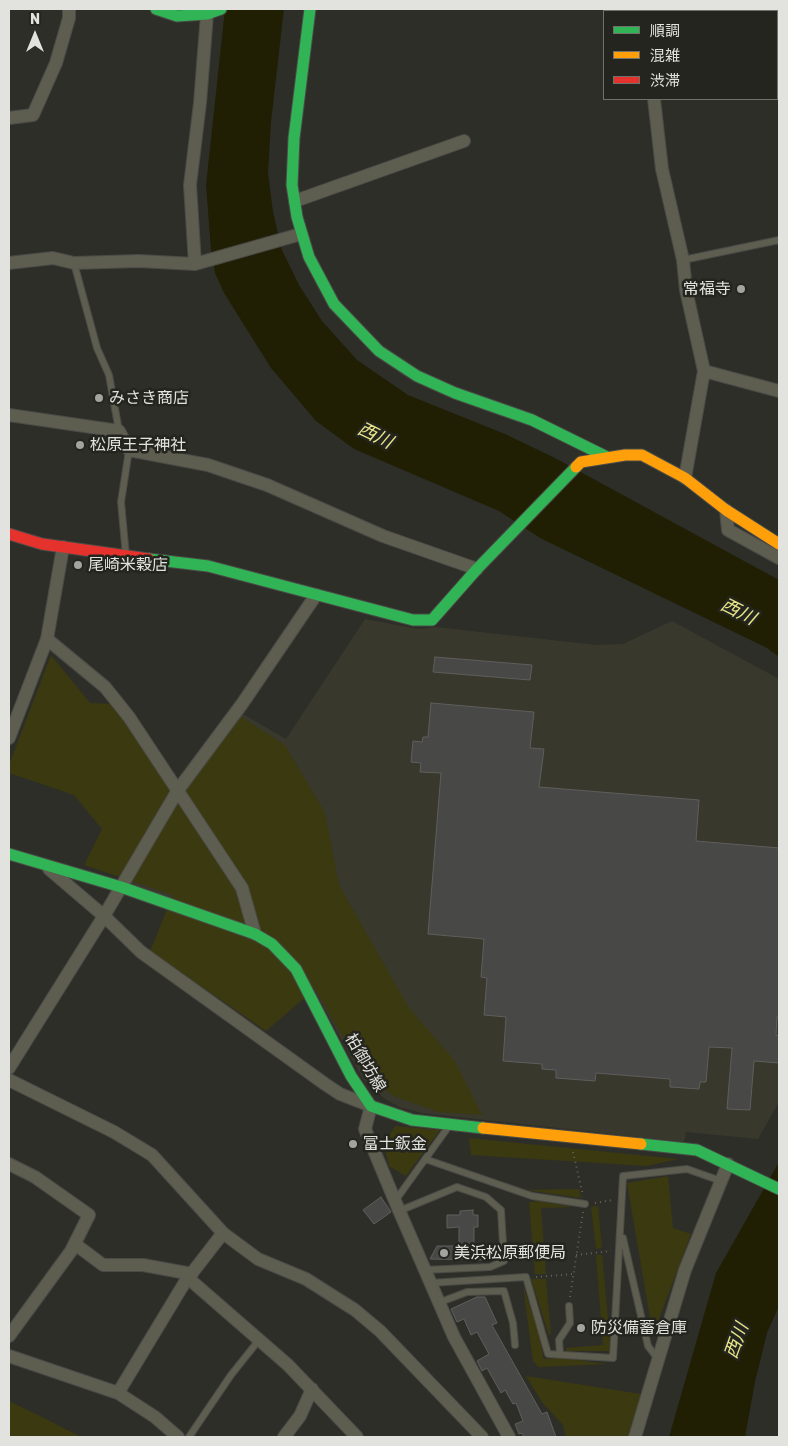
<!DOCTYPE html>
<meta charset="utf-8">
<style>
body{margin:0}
#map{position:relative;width:788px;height:1446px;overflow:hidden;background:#2e2e29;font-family:Rubik,"Noto Sans JP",sans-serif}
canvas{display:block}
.frame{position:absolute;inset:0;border:10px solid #e2e2de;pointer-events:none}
.legend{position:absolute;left:603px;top:10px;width:175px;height:90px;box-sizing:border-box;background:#25251f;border:1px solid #71716b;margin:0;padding:6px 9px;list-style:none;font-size:15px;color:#e2e2de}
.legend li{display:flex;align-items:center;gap:10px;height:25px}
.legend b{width:25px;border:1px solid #71716b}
.north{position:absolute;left:10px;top:10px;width:50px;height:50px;-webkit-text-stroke:4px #25251f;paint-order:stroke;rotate:0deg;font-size:14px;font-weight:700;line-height:20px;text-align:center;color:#e2e2de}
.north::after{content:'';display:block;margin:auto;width:18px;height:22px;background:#e2e2de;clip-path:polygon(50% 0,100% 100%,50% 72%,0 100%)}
</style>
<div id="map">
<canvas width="788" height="1446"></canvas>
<div class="frame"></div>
<ul class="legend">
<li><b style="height:6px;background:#30b455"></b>順調</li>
<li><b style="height:6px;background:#ff9f0a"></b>混雑</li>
<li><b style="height:6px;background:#e5322d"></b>渋滞</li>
</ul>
<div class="north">N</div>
</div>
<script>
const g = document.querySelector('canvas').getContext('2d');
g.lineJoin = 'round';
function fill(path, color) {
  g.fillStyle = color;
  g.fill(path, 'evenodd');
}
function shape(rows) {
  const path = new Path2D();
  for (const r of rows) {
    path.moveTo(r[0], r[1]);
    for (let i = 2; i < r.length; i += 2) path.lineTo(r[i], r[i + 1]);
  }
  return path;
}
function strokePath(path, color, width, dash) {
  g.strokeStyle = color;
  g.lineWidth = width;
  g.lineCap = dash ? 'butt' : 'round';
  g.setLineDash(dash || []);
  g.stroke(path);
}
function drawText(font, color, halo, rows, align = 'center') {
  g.font = font + ' Rubik,"Noto Sans JP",sans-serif';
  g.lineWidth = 5;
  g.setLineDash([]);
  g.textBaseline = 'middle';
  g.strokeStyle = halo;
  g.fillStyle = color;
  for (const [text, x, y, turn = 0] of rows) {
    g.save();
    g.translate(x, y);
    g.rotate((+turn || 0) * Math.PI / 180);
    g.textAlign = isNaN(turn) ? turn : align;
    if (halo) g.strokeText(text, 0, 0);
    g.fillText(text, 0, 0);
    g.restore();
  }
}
const built = shape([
 [365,619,418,629,436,627,596,645,623,644,672,621,779,679,779,1102,758,1139,686,1132,684,1142,422,1113,399,1107,384,1098,363,1079,311,984,126,883,241,713,286,739]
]);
const green = shape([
 [51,655,90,703,116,704,178,799,238,715,285,745,325,813,339,885,409,1008,455,1061,482,1115,438,1112,394,1096,364,1074,315,989,266,1031,150,951,173,895,84,865,102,829,74,795,9,773,9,765],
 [395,1126,440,1130,406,1176,389,1166,384,1145],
 [469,1138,678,1159,647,1166,471,1155],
 [668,1176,673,1228,691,1234,653,1335,627,1183],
 [579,1189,581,1198,526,1190],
 [541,1201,573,1207,541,1208,546,1274,535,1274,529,1202],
 [598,1206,602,1248,596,1249,591,1207],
 [596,1255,602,1255,611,1351,566,1351,566,1348,603,1345],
 [531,1279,546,1279,551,1334,549,1335],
 [523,1286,541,1339,543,1359,564,1358,607,1364,538,1367,533,1361],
 [526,1376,641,1394,631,1437,566,1437,563,1425,542,1402],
 [9,1401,44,1418,81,1437,9,1437]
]);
const water = shape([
 [225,9,284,9,271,122,268,173,273,212,282,250,299,285,322,321,357,360,408,395,505,434,555,458,779,580,779,657,767,648,540,538,499,511,354,449,316,421,271,368,224,293,215,273,211,250,206,185],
 [779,1162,779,1306,767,1333,755,1382,745,1437,669,1437,716,1273]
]);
const building = shape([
 [435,657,532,665,530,680,433,672,435,657],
 [431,703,534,712,530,748,544,749,539,787,699,800,696,841,779,848,779,1017,777,1017,776,1035,779,1036,779,1063,754,1061,750,1110,727,1109,732,1048,709,1047,706,1082,700,1082,699,1089,670,1087,670,1079,596,1073,595,1081,556,1078,556,1070,542,1069,542,1064,503,1061,506,1017,484,1015,487,978,481,977,484,939,428,934,441,773,420,772,421,763,411,762,413,741,422,742,423,737,428,737,431,703],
 [381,1197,391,1212,374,1224,363,1210,381,1197],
 [473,1210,473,1215,478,1215,478,1227,474,1227,474,1245,493,1245,493,1260,430,1259,437,1246,459,1246,459,1227,447,1228,447,1215,460,1215,460,1211,473,1210],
 [477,1297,485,1297,497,1323,492,1325,542,1414,547,1412,556,1437,524,1437,522,1433,519,1434,515,1424,523,1421,516,1403,513,1404,505,1390,501,1393,487,1368,482,1371,477,1361,489,1354,477,1332,471,1335,464,1319,457,1322,451,1309,477,1297]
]);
const path = shape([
 [573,1152,583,1196],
 [595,1203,612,1200],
 [576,1255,611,1251],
 [536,1277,573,1274],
 [570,1297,583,1212]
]);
const lane = shape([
 [683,260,779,240],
 [74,263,97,348,109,375,119,431],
 [126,556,121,502,129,450],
 [425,1159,532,1196,585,1204],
 [395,1201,449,1126],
 [399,1211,457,1187,486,1197,501,1210,504,1261,490,1267,424,1270],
 [623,1238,648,1346,658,1359],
 [430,1283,526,1277,548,1354,613,1358,623,1176,687,1169,721,1181],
 [438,1303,467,1292,504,1291,513,1323,515,1345],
 [560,1354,559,1340,570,1323,569,1306],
 [189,1437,231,1375,259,1340]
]);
const street = shape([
 [628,9,629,11],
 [777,50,779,49],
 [654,99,662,169,683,260,686,290,704,371,685,478],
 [9,118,33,115,56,63,69,18,69,9],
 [295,201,464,141],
 [9,263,53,258,74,263,139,261,195,264,301,234],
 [195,264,190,185,200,103,207,14],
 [704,371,779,391],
 [9,415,119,431,129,450,208,465,267,485,383,536,477,569],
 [726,510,728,530,779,558],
 [47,639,105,687,129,717,242,888,255,934],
 [9,738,47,639,63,547],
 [49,869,104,916,141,952,325,1084,340,1094,371,1106,365,1129,395,1201,454,1337,509,1437],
 [9,1068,104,916,178,790,242,704,316,595],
 [9,1080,114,1132,152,1155,223,1233,258,1259,306,1279,355,1310,380,1331,482,1437],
 [9,1164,35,1177,89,1215,71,1251,9,1336],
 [75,1244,103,1265,143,1265,192,1274],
 [188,1278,288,1365,357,1437],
 [9,1356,118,1393,155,1417,178,1437],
 [118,1393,185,1282,223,1233],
 [284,1437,300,1416,312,1389],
 [635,1437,685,1270,728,1164]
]);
const fast = shape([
 [156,9,177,16,207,14,221,9],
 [310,9,294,138,292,185,297,217,309,257,334,304,379,351,417,376,455,393,532,420,607,457],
 [149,559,208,566,413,620,432,620,477,569,576,467],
 [9,854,121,887,255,934,272,944,296,969,351,1076,371,1106,412,1120,483,1128],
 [641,1144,697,1150,779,1189]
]);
const slow = shape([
 [576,467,581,462,625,455,642,455,685,478,726,510,779,544],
 [483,1128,641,1144]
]);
const jam = shape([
 [9,534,42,544,149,559]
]);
const markers = [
 [741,289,5,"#a3a39f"],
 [99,398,5,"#a3a39f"],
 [80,445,5,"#a3a39f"],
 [78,565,5,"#a3a39f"],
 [353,1144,5,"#a3a39f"],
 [444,1253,5,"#a3a39f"],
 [581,1328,5,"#a3a39f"]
];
const poiNames = [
 ["常福寺",731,289,"right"],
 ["みさき商店",109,398],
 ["松原王子神社",90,445],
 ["尾崎米穀店",88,565],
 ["富士鈑金",363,1144],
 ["美浜松原郵便局",454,1253],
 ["防災備蓄倉庫",591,1328]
];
const streetNames = [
 ["柏御坊線",365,1063,60]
];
const waterNames = [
 ["西川",375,436,26],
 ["西川",738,612,27],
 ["西川",737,1341,-70]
];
fill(built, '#38382c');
fill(green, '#3b3910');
fill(water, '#201f04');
fill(building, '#484847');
strokePath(building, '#5f5e5d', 1);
strokePath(lane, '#4a4a47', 8);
strokePath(street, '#4a4a47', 14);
strokePath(fast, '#4a4a47', 13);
strokePath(slow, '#4a4a47', 13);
strokePath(jam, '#4a4a47', 13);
strokePath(path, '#646359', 2, [1, 4]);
strokePath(lane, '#5d5d50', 6);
strokePath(street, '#5d5d50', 12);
strokePath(fast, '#30b455', 11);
strokePath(slow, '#ff9f0a', 11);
strokePath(jam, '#e5322d', 11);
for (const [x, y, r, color] of markers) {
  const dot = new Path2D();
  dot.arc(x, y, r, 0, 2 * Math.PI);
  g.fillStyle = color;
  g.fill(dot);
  strokePath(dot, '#25251f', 2);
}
drawText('16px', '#e2e2de', '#25251f', poiNames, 'left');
drawText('16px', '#e2e2de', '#25251f', streetNames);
drawText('italic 18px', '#e9e688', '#25251f', waterNames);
</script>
